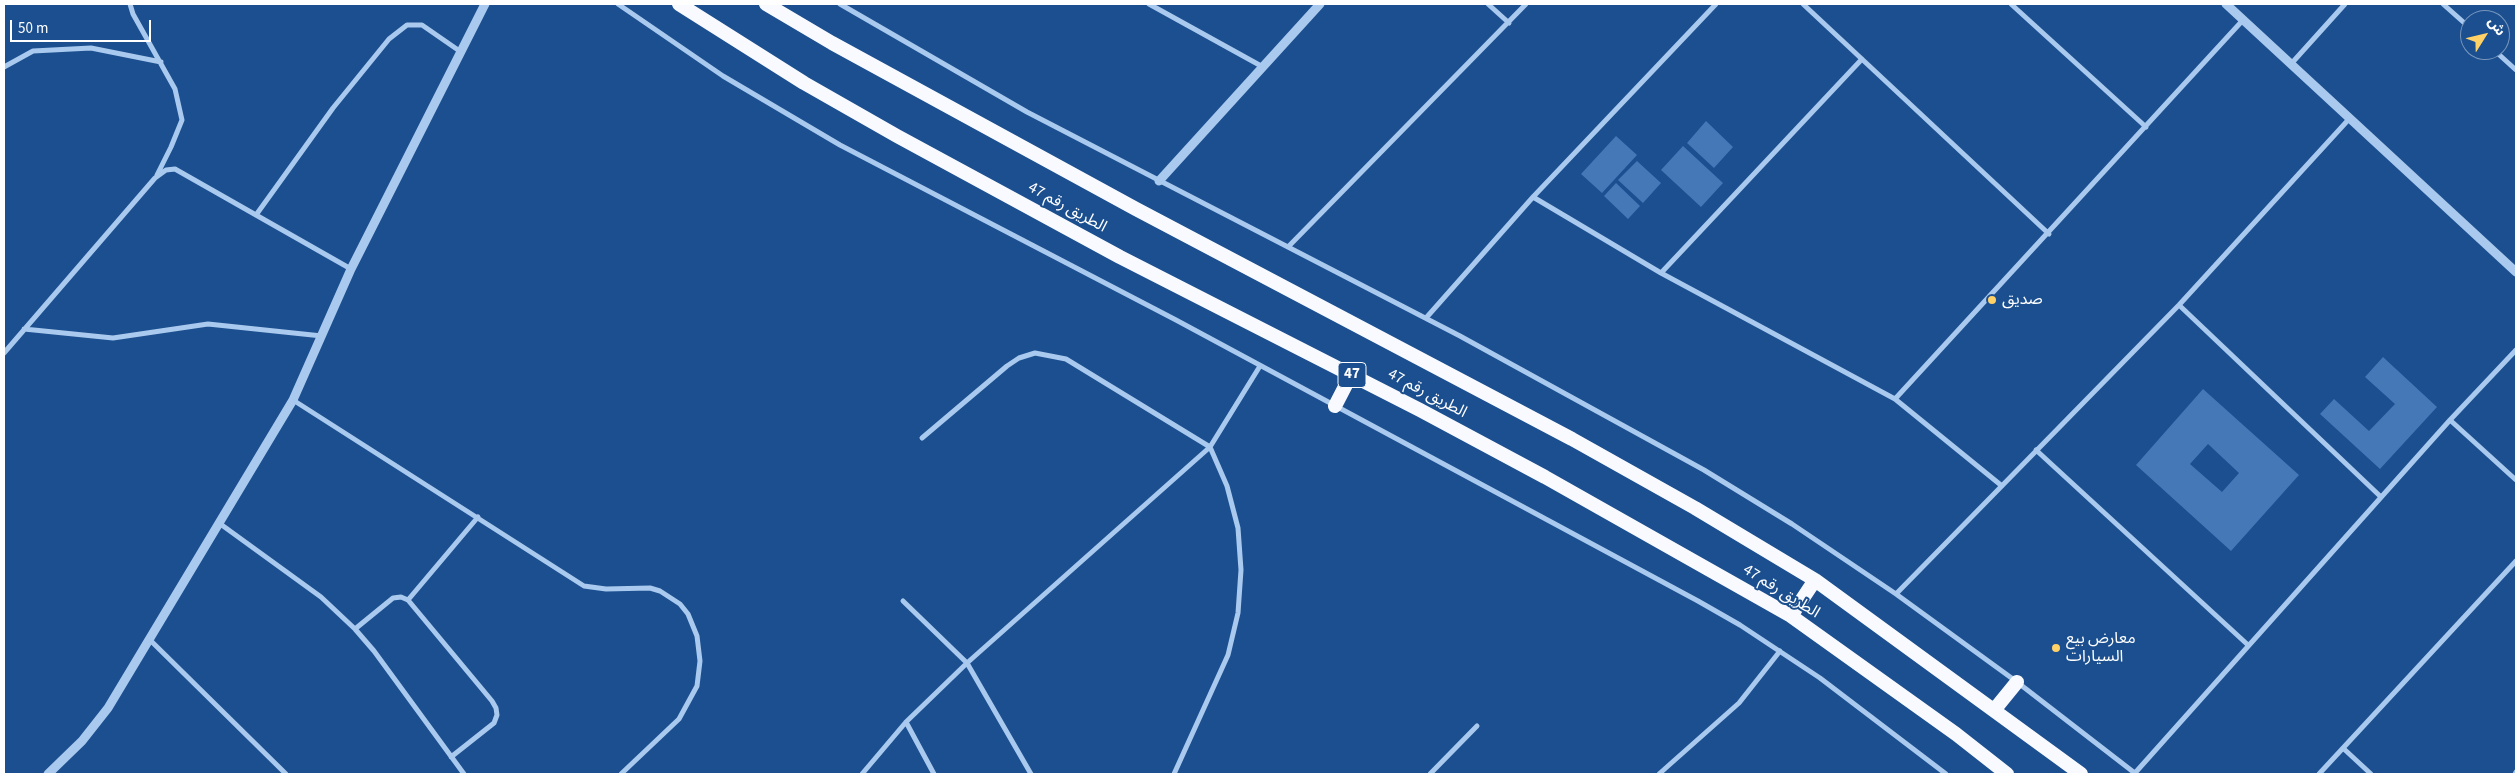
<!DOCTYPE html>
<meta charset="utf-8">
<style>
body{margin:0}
#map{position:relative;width:2520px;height:778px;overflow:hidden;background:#1b4f8f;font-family:"Source Sans 3","Noto Sans Arabic",sans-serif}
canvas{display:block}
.frame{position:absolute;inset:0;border:5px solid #fff;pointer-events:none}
.north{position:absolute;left:2460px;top:10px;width:50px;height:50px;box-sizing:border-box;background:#1b4f8f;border:1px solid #7695bc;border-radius:50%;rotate:54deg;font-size:14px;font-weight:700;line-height:20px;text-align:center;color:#fff}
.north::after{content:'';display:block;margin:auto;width:18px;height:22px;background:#ffd166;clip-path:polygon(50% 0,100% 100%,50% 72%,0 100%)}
.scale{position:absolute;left:10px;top:20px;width:141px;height:22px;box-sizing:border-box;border:2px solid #fff;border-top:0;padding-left:6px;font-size:15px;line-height:18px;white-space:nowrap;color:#fff;-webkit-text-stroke:4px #1b4f8f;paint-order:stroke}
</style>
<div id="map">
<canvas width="2520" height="778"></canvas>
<div class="frame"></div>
<div class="north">ش</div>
<div class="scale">50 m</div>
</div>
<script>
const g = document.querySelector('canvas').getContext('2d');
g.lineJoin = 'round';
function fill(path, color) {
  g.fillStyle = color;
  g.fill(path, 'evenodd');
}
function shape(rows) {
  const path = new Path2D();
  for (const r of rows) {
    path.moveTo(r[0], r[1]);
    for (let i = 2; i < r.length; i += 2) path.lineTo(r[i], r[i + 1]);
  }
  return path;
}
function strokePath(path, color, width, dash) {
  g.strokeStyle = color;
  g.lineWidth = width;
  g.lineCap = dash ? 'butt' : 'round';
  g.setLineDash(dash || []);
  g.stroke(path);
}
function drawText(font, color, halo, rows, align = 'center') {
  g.font = font + ' "Source Sans 3","Noto Sans Arabic",sans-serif';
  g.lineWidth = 4;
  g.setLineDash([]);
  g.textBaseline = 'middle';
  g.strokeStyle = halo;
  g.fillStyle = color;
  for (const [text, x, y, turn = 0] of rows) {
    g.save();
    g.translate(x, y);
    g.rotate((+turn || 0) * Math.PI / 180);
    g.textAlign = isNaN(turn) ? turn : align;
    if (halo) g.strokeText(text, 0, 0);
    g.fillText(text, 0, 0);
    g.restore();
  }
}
const building = shape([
 [1706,121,1733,147,1714,168,1687,143],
 [1616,136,1637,155,1602,193,1581,174],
 [1683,146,1723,183,1701,207,1661,170],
 [1637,161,1661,183,1643,203,1618,180],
 [1616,183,1640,206,1628,219,1604,196],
 [2383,357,2437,407,2380,469,2320,414,2334,399,2369,431,2395,404,2365,377],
 [2203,389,2299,475,2231,551,2136,465],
 [2208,444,2239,473,2222,492,2190,464]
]);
const minor = shape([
 [130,4,133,14,175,89,182,120,171,147,157,175],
 [618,4,723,76,840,145,1176,320,1698,601,1740,625,1820,678,1946,774],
 [840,4,1027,112,1460,336,1704,470,1792,524,1896,594,2017,682,2136,774],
 [1149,4,1263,67],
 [1488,4,1509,23],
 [1803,4,2049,234],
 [2011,4,2146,127],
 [2443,4,2470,28],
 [2494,50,2516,70],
 [2291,64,2345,4],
 [4,67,33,51,91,48,161,62],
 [1533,197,1661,273,1895,399,2002,486],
 [256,215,333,108,389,39,407,25,422,25,461,52],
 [1288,247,1526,4],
 [1661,273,1862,59],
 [2179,305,2381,497],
 [1426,318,1533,197,1716,4],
 [24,329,113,338,208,324,322,336],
 [4,353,155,178,166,170,175,169,351,269],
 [1895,399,2243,20],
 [293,400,584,586,606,589,650,588,660,591,680,604,688,614,697,636,700,661,697,686,679,719,621,774],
 [2450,420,2516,480],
 [922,438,1007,366,1019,358,1035,353,1066,359,1210,447,1227,486,1238,528,1241,570,1238,613,1228,655,1174,774],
 [2036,450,2248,645],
 [219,523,321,597,355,629,374,651,464,774],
 [1896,594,2179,305,2350,118],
 [408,600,478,517],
 [903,601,967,663,1031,774],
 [355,629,393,598,401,597,408,600,492,701,496,708,497,715,494,723,451,757],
 [149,639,286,774],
 [906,722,934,774],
 [2344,749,2371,774],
 [2135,773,2450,420,2516,350],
 [862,774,906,722,967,663,1210,447,1260,366],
 [1430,774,1477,726],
 [1659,774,1739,703,1780,651],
 [2319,774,2516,561],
 [2515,774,2516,772]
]);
const tertiary = shape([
 [2226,4,2516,272],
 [1159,181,1320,4],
 [48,774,82,741,108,708,293,400,351,269,485,4]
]);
const trunk = shape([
 [679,4,804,83,897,136,1120,257,1420,410,1545,477,1791,616,1956,734,2007,774],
 [766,4,832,43,1136,209,1572,439,1695,508,1815,580,2081,774],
 [1335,406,1351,375],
 [1791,616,1815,580],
 [1995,709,2017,682]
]);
const markers = [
 [1992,300,5,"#ffd166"],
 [2056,648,5,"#ffd166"]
];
const shields = [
 [1352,375,28]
];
const shieldNames = [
 ["47",1352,375]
];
const streetNames = [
 ["الطريق رقم 47",1067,208,29],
 ["الطريق رقم 47",1427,394,28],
 ["الطريق رقم 47",1781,592,32]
];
const poiNames = [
 ["صديق",2002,300],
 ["معارض بيع",2066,639],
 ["السيارات",2066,657]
];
fill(building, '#4478b7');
strokePath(minor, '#a9c9ee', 5);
strokePath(tertiary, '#a9c9ee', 9);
strokePath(trunk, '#f8faff', 14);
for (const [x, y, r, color] of markers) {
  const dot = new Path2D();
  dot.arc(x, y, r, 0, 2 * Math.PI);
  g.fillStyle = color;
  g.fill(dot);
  strokePath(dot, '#1b4f8f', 2);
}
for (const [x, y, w] of shields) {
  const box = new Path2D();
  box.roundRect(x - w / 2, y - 12.5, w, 25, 4);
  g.fillStyle = '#1b4f8f';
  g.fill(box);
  strokePath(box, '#fff', 1);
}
drawText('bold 15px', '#fff', null, shieldNames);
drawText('16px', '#fff', '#1b4f8f', streetNames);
drawText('16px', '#fff', '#1b4f8f', poiNames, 'left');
</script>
